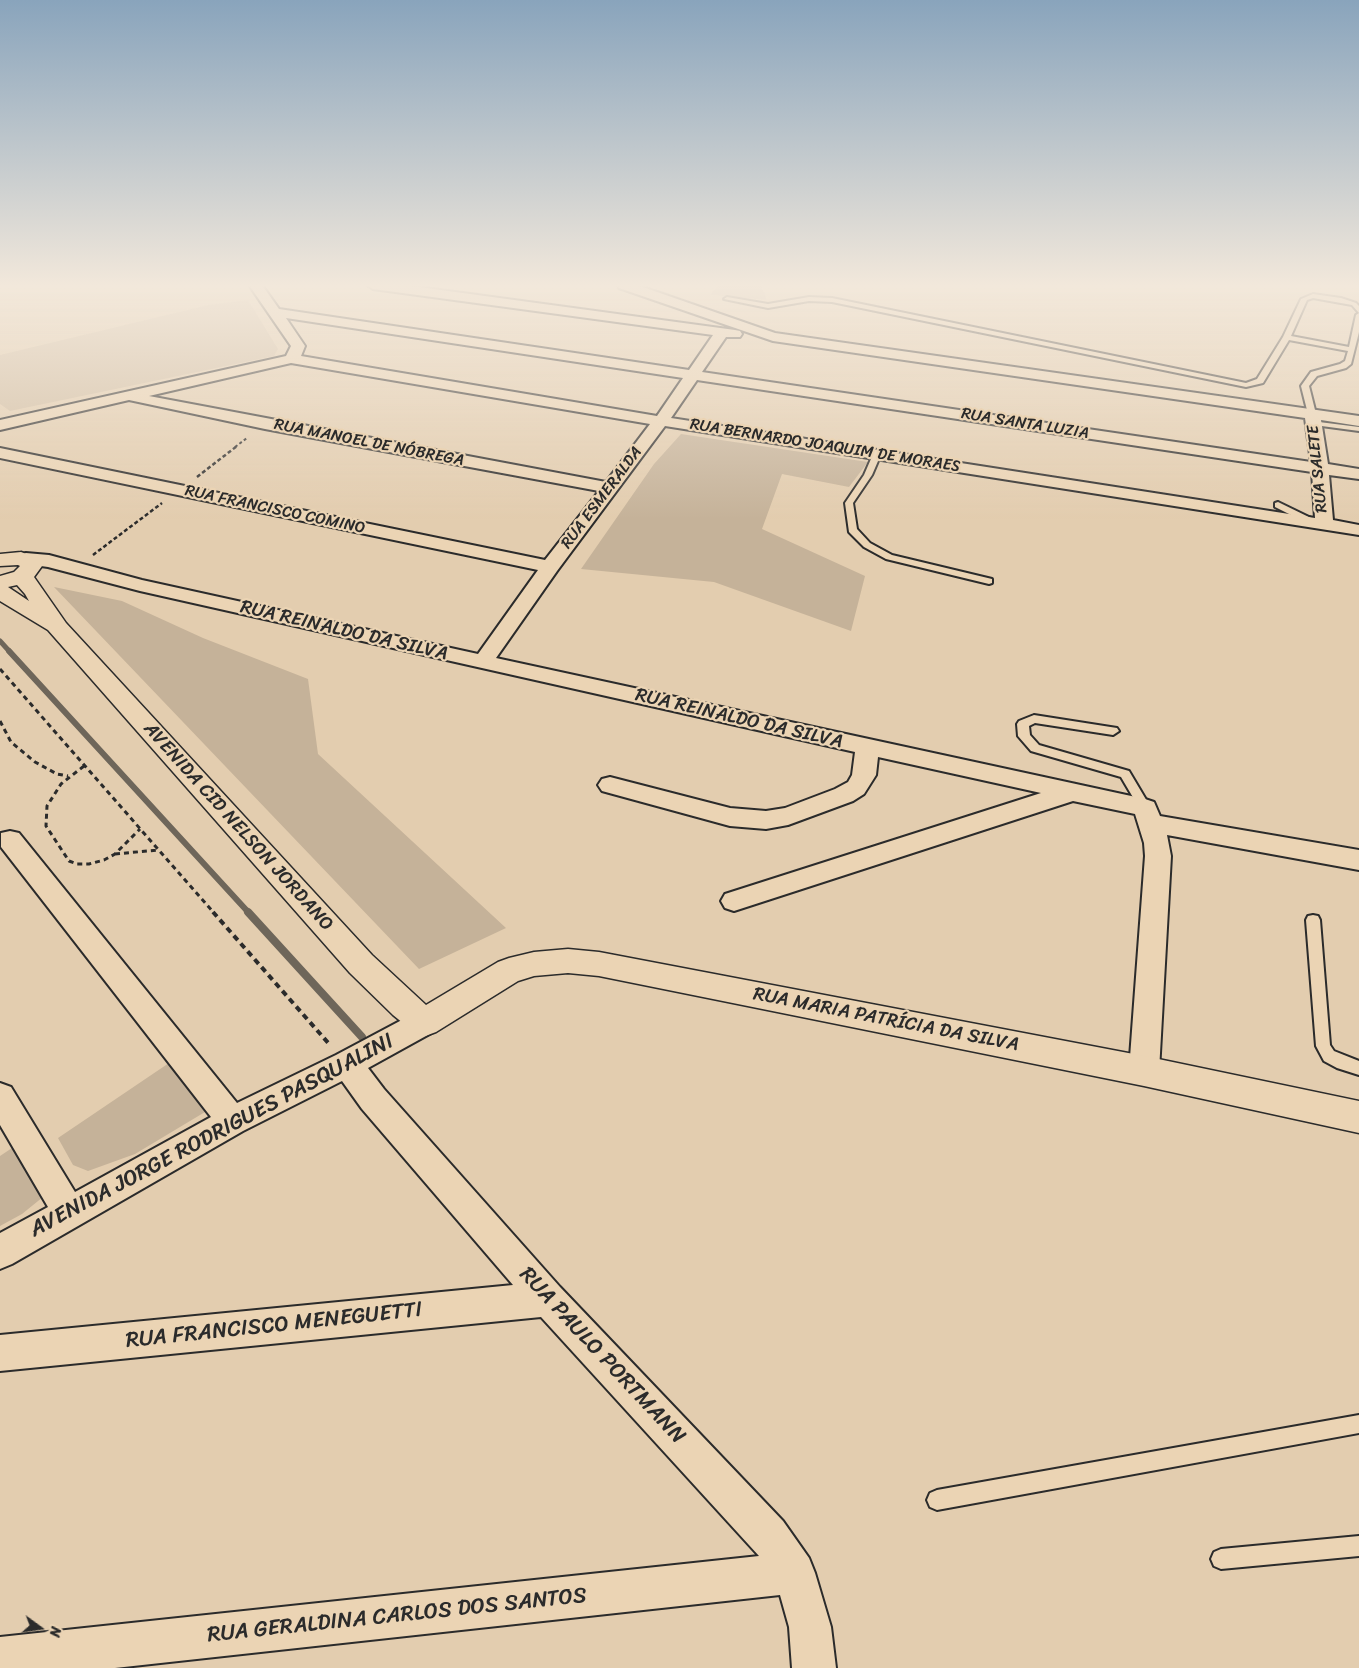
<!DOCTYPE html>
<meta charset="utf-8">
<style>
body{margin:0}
#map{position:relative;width:1359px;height:1668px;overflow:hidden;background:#e3cdaf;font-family:Sriracha,sans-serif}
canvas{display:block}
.north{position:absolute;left:15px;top:1603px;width:50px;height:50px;-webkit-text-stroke:4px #ebd4b4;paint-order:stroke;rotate:104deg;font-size:14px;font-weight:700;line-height:20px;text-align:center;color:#2b2b2b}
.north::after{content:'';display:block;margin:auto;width:18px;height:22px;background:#2b2b2b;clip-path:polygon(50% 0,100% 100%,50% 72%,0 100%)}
</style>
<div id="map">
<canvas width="1359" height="1668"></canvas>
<div class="north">N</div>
</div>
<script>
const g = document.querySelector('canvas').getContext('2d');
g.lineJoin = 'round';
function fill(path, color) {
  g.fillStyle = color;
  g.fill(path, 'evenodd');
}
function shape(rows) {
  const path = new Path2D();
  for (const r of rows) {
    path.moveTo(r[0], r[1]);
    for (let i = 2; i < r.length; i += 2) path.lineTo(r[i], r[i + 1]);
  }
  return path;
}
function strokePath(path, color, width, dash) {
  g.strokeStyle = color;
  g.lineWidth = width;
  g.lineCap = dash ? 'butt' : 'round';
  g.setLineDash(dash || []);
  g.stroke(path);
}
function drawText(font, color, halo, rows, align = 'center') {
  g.font = font + ' Sriracha,sans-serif';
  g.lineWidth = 4.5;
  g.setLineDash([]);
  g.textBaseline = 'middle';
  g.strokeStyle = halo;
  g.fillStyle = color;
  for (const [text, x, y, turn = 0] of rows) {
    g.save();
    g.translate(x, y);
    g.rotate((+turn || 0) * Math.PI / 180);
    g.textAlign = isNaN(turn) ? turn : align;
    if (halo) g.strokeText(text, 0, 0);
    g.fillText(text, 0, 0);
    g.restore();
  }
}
const built = shape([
 [248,300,278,349,274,356,10,411,0,404,0,355,208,305]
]);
const green = shape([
 [718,285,761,285,767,300,710,295],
 [681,434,868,462,849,487,782,474,762,529,865,576,851,631,714,582,581,569,654,464],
 [54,587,122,601,203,638,308,679,318,754,506,928,419,969],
 [169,1063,205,1112,135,1154,88,1171,73,1165,58,1138],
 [12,1148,43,1197,22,1214,0,1226,0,1156]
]);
const streamFar2 = shape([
 [0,641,10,652]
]);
const streamFar1 = shape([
 [9,651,249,913]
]);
const stream = shape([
 [248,912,362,1037]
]);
const pathFar3 = shape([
 [235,447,247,438]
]);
const pathFar2 = shape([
 [197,477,237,446],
 [93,555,162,503]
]);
const pathFar1 = shape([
 [0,669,214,913],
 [0,721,11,742,35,762,57,774,68,776],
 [84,766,61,784,47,806,46,826,69,861,77,864,89,864,104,860,115,854,140,829],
 [115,854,158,850]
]);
const path = shape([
 [213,912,330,1045]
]);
const lane = shape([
 [1313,294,1341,298,1356,303,1359,306,1359,332,1351,364,1346,368,1317,376,1309,386,1316,414,1312,416,1308,414,1301,386,1311,372,1340,364,1345,361,1348,351,1289,340,1263,383,1246,387,832,302,809,301,768,308,724,299,727,297,768,304,809,297,832,298,1246,383,1257,379,1283,337,1301,299,1313,294],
 [1313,298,1352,305,1359,313,1356,315,1349,347,1291,336,1307,300,1313,298],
 [1311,421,1359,427,1359,431,1314,425,1310,423,1311,421],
 [874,452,881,454,872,475,853,503,857,529,870,543,892,555,992,579,992,583,989,584,886,559,864,547,849,532,845,503,864,475,874,452],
 [1278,502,1315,520,1317,522,1312,525,1309,524,1275,507,1275,503,1278,502],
 [1034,715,1117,728,1119,731,1113,735,1035,723,1029,726,1030,735,1039,745,1129,771,1151,808,1149,811,1141,811,1121,777,1031,751,1018,736,1017,724,1019,721,1034,715],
 [1313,915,1318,916,1320,920,1330,1045,1334,1051,1359,1061,1359,1075,1337,1068,1324,1061,1316,1046,1306,920,1308,916,1313,915],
 [1359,1415,1359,1433,937,1510,930,1507,927,1500,930,1493,937,1490,1359,1415],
 [1359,1536,1359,1556,1221,1569,1214,1566,1211,1559,1214,1552,1221,1549,1359,1536]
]);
const street = shape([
 [249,285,262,285,279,309,689,370,713,335,373,289,367,285,404,285,735,330,740,331,742,334,740,337,726,337,702,372,1311,462,1305,418,773,341,619,288,618,285,637,285,775,333,1359,416,1359,426,1321,420,1328,464,1359,469,1359,479,1329,475,1333,520,1359,525,1359,535,665,426,557,571,496,658,1145,799,1154,802,1160,816,1359,850,1359,870,1167,835,1171,856,1159,1071,1155,1080,1144,1084,1133,1080,1129,1071,1145,856,1144,843,1135,814,1073,801,734,911,725,908,721,901,725,894,1041,793,878,757,876,775,864,794,853,801,788,825,766,829,730,826,602,791,598,785,602,779,610,777,730,808,766,811,785,808,835,789,848,782,852,775,855,752,140,591,48,567,19,563,17,559,19,555,26,553,49,555,142,580,478,654,538,570,0,458,0,448,545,560,599,491,265,429,129,400,0,430,0,420,286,356,291,346,249,285],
 [286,318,683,378,657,416,301,356,305,346,286,318],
 [291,363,650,424,606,482,149,396,291,363],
 [697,380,1312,472,1315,518,671,418,697,380],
 [10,831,19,833,237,1103,336,1055,415,1013,425,1010,435,1013,440,1022,435,1031,368,1068,384,1089,560,1287,783,1521,809,1558,815,1573,831,1627,836,1668,792,1668,789,1627,780,1595,115,1668,0,1668,0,1637,759,1556,541,1317,0,1371,0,1335,513,1285,362,1109,342,1081,243,1131,12,1264,0,1269,0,1233,48,1207,0,1125,0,1083,11,1087,75,1192,211,1117,1,847,1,833,10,831]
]);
const secondary = shape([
 [21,552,37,558,40,562,42,566,34,577,66,623,372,955,426,1005,498,962,509,958,534,952,568,949,599,952,1144,1056,1359,1101,1359,1133,1144,1086,599,976,568,973,534,976,518,981,436,1032,425,1036,414,1032,393,1015,350,973,48,630,0,601,0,576,14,572,20,566,18,565,0,566,0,554,21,552],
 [17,585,25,594,29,601,8,587,17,585]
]);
const farStreetnames = [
 ["RUA SANTA LUZIA",1025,424,9],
 ["RUA MANOEL DE NÓBREGA",369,443,11],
 ["RUA BERNARDO JOAQUIM DE MORAES",825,446,9],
 ["RUA SALETE",1318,469,-96],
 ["RUA ESMERALDA",602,498,-53],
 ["RUA FRANCISCO COMINO",275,510,12]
];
const streetNames = [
 ["RUA REINALDO DA SILVA",344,631,13],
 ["RUA REINALDO DA SILVA",739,719,13],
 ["AVENIDA CID NELSON JORDANO",238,827,48],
 ["RUA MARIA PATRÍCIA DA SILVA",886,1020,11]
];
const nearStreetnames = [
 ["AVENIDA JORGE RODRIGUES PASQUALINI",212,1136,-28],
 ["RUA FRANCISCO MENEGUETTI",274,1326,-6],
 ["RUA PAULO PORTMANN",602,1356,47],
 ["RUA GERALDINA CARLOS DOS SANTOS",397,1616,-6]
];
fill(built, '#d1bda2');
fill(green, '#c5b299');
strokePath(streamFar2, '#6e665a', 5);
strokePath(streamFar1, '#6e665a', 6);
strokePath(stream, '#6e665a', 8);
strokePath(lane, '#2b2b2b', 4);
strokePath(street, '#2b2b2b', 4);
strokePath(secondary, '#2b2b2b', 3);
strokePath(pathFar3, '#2b2b2b', 2, [3, 2.5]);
strokePath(pathFar2, '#2b2b2b', 2.5, [4, 2.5]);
strokePath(pathFar1, '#2b2b2b', 3, [5, 4]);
strokePath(path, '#2b2b2b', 4, [6, 4.5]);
fill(lane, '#ebd4b4');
fill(street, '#ebd4b4');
fill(secondary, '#ebd4b4');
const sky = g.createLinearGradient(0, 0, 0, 519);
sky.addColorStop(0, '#89a4bc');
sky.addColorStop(0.55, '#f2e8db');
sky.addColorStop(1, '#f2e8db00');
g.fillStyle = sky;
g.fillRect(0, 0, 1359, 519);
drawText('16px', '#2b2b2b', '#ebd4b4', farStreetnames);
drawText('19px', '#2b2b2b', '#ebd4b4', streetNames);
drawText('22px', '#2b2b2b', '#ebd4b4', nearStreetnames);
</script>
